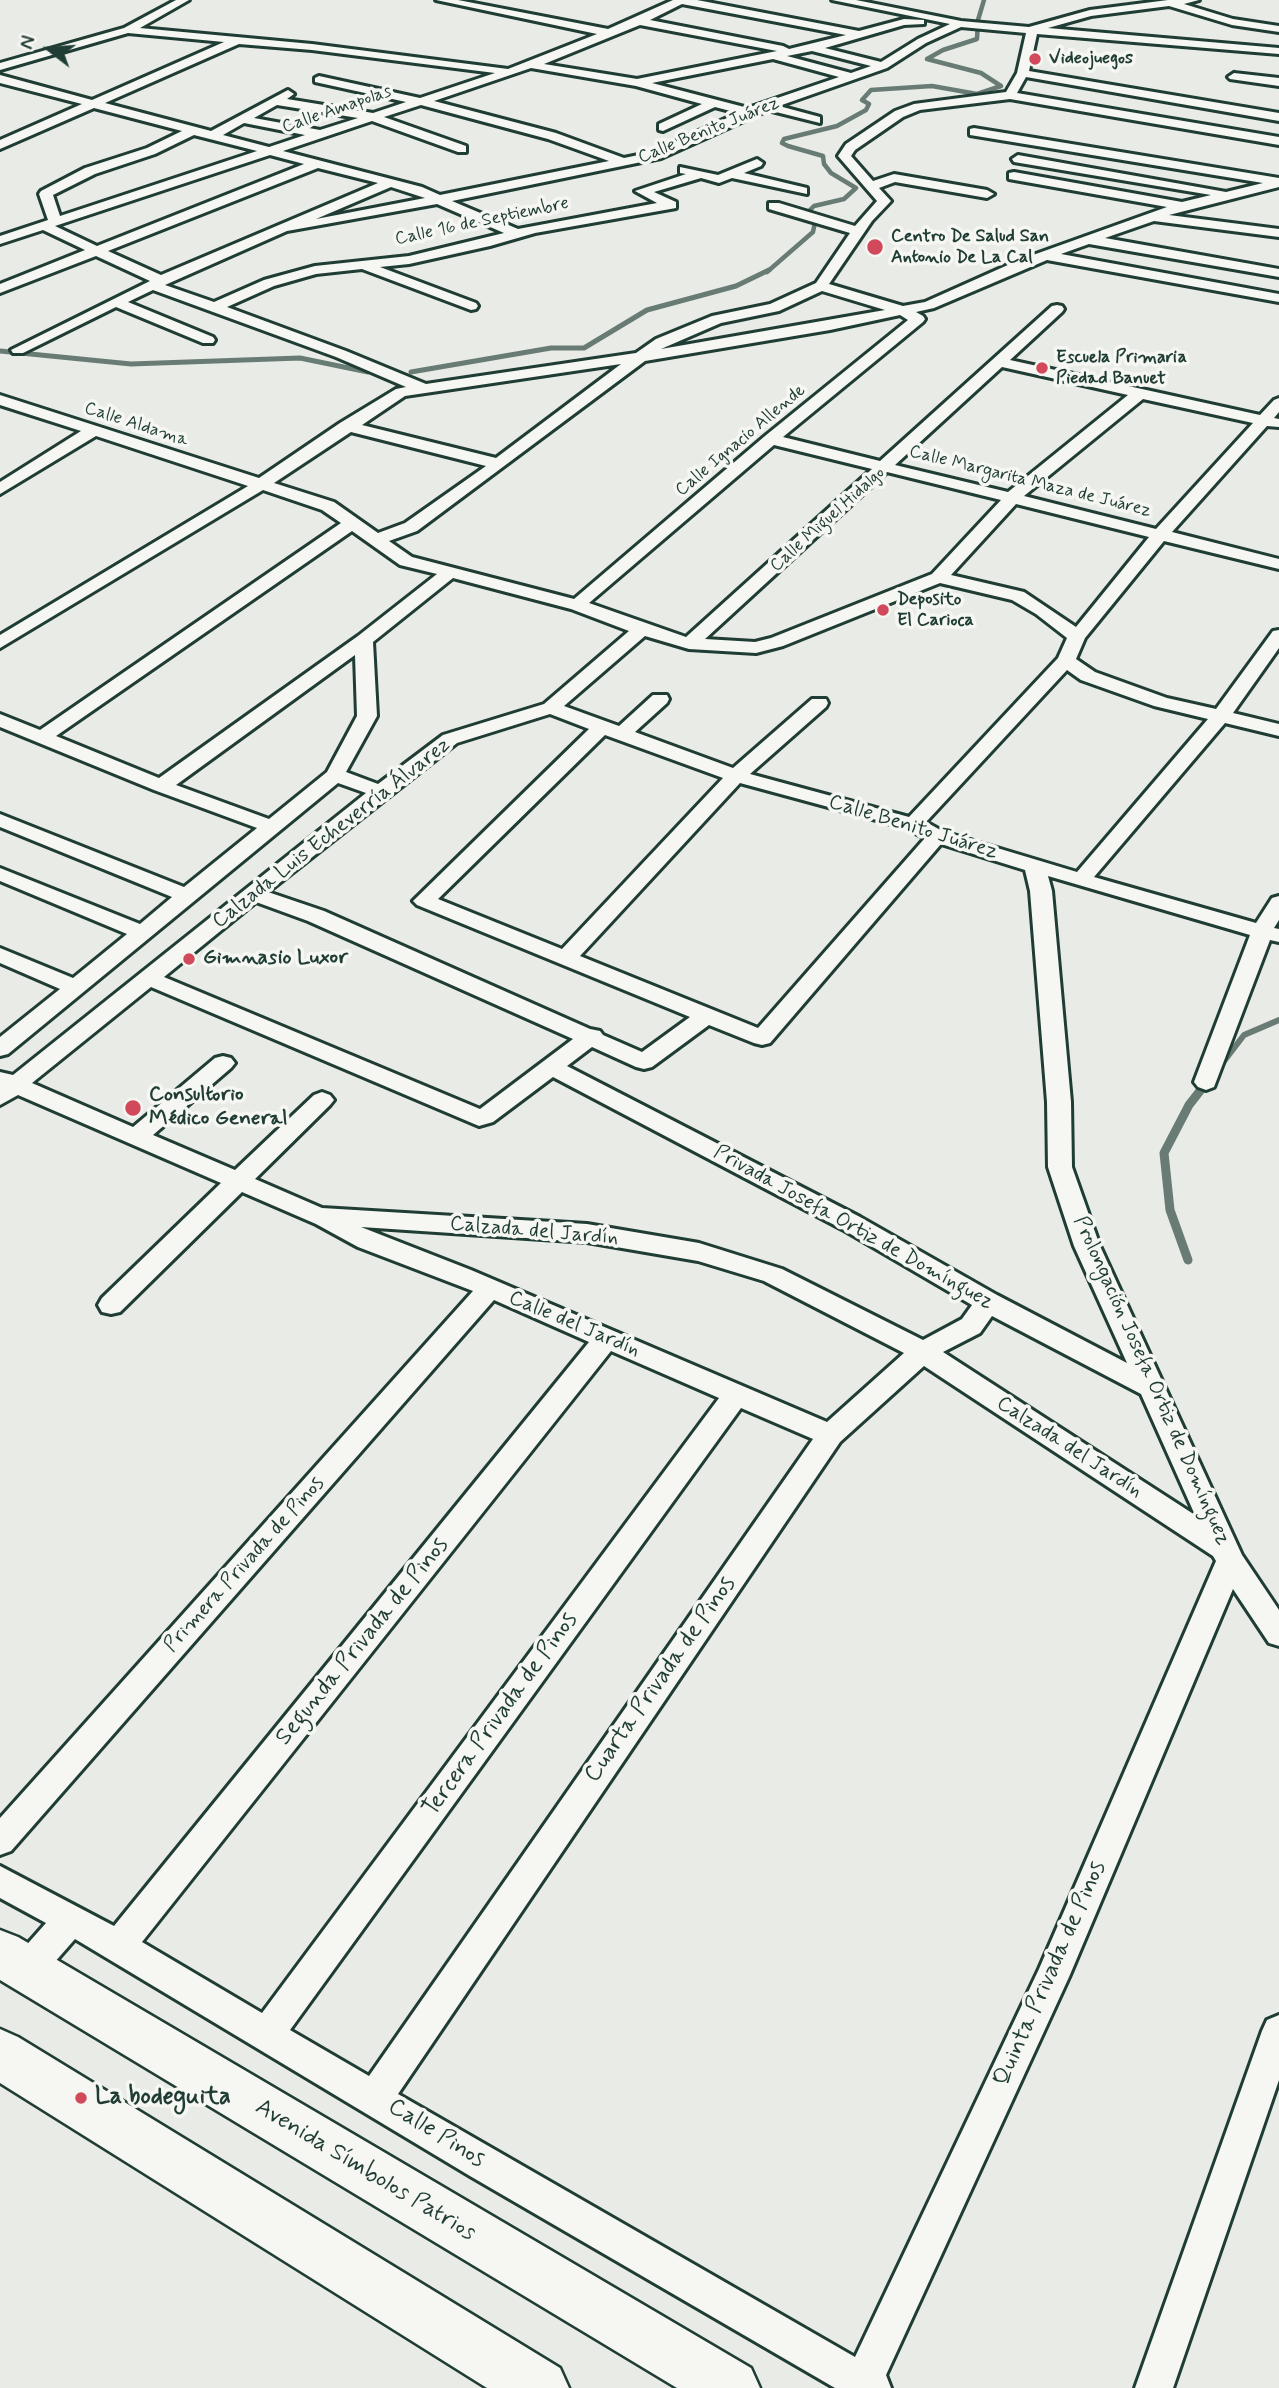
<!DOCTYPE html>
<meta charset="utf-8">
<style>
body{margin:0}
#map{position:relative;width:1279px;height:2388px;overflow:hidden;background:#e9ebe7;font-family:Mynerve,sans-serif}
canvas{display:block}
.north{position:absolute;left:14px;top:14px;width:70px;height:70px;-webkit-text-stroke:5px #f6f6f2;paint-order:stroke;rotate:287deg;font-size:19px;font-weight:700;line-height:28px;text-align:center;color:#1f3d34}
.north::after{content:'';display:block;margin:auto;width:24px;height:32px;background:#1f3d34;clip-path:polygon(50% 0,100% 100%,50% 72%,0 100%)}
</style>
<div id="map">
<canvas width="1279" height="2388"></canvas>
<div class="north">N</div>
</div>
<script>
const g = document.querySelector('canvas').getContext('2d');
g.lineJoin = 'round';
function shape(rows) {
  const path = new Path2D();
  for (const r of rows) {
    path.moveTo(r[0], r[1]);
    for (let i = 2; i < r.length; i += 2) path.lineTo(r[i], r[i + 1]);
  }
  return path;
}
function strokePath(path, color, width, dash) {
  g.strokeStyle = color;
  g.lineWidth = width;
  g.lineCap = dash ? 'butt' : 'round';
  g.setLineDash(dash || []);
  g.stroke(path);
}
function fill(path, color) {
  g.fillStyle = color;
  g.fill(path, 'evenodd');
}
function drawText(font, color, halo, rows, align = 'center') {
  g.font = font + ' Mynerve,sans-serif';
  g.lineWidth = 7;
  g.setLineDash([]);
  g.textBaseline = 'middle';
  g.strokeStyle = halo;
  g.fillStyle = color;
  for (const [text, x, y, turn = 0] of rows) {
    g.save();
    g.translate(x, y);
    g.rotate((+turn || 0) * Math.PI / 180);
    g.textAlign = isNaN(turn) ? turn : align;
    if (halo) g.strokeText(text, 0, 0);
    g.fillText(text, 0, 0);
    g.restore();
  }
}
const streamFar3 = shape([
 [767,272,813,232,815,222,807,213,814,206,844,199,856,188,831,173,824,164,823,156,788,146,782,143,784,139,837,126,866,110,869,104,862,100,871,90,932,86,977,94,1001,86,981,73,927,59,943,50,977,39,978,20,984,0]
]);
const streamFar2 = shape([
 [0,351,131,364,300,358,368,372],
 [411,372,551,348,584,348,647,310,736,286,769,270]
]);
const streamFar1 = shape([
 [1218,1069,1244,1035,1279,1020]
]);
const stream = shape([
 [1188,1260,1170,1210,1164,1153,1189,1105,1207,1082]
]);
const minor = shape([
 [176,0,189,0,140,28,312,44,508,69,597,34,436,0,458,0,608,29,673,0,697,0,859,31,904,19,924,20,924,24,904,25,825,48,881,62,918,39,950,24,832,0,856,0,961,21,1029,27,1090,10,1168,0,1199,0,1184,4,1233,19,1279,26,1279,32,1232,25,1169,6,1091,16,1048,28,1279,48,1279,54,1037,34,1029,71,1279,113,1279,121,1026,77,1017,93,1279,137,1279,145,1010,99,920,110,903,117,855,150,851,156,873,181,894,174,987,190,994,194,987,198,895,182,879,188,891,201,872,221,829,284,903,306,925,302,1019,260,1167,207,1009,179,1009,173,1014,172,1182,202,1211,195,1014,162,1012,159,1018,155,1226,192,1263,183,970,135,970,129,974,128,1279,178,1279,187,1169,215,1279,229,1279,237,1154,221,1105,238,1279,269,1279,277,1089,244,1061,254,1279,294,1279,302,1047,260,934,308,916,312,923,316,925,319,923,322,783,437,880,461,1052,306,1057,305,1062,306,1064,309,1062,312,1010,360,1260,415,1274,400,1279,398,1279,412,1274,418,1279,419,1279,427,1267,426,1172,532,1279,559,1279,569,1164,541,1085,638,1076,659,1095,672,1167,698,1216,709,1273,631,1279,630,1279,648,1233,713,1279,724,1279,736,1225,723,1094,877,1256,923,1272,898,1279,896,1279,920,1274,928,1279,929,1279,942,1270,940,1214,1087,1206,1090,1198,1087,1194,1082,1250,935,1048,876,1052,891,1071,1102,1072,1167,1100,1246,1242,1555,1279,1610,1279,1646,1269,1643,1233,1589,1069,1977,886,2375,891,2388,835,2388,470,2176,75,1939,39,1980,27,1984,15,1980,10,1969,15,1958,46,1923,0,1898,0,1866,114,1926,589,1342,494,1300,11,1851,0,1855,0,1818,473,1291,358,1247,316,1224,242,1192,120,1312,111,1314,102,1312,98,1305,102,1298,221,1183,18,1095,0,1105,0,1072,13,1075,366,793,338,783,8,1054,0,1056,0,1037,60,989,0,963,0,948,73,978,127,934,0,881,0,868,140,924,172,897,0,827,0,814,184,887,257,828,154,790,0,727,0,714,40,730,341,523,322,510,263,490,0,648,0,635,248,486,96,436,0,494,0,482,81,431,0,405,0,395,259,478,340,423,396,389,406,387,336,357,153,290,128,302,213,337,215,340,213,343,203,343,116,307,23,353,13,353,11,350,150,281,96,256,0,293,0,284,85,250,43,230,0,244,0,236,48,220,39,194,41,191,85,168,147,148,182,131,94,108,0,149,0,140,82,104,0,83,0,75,92,100,224,42,128,33,0,70,0,63,124,28,176,0],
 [682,4,846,35,789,49,783,46,650,20,682,4],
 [640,25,777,51,637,79,544,64,640,25],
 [961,27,1026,33,1017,73,1006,92,914,104,895,111,846,144,838,156,877,201,855,226,779,203,769,203,769,209,850,233,816,283,770,304,712,316,656,339,636,353,426,384,346,351,227,307,274,286,316,274,362,269,471,310,476,309,478,306,476,303,380,267,409,264,490,246,535,233,676,208,676,202,654,192,701,178,719,183,732,178,807,194,807,188,744,173,761,166,763,163,757,159,718,175,680,167,680,173,686,174,635,191,657,203,518,229,452,201,661,158,768,110,820,123,820,117,779,106,887,68,926,43,961,27],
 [239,44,312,50,495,73,420,98,319,76,315,78,315,82,406,102,373,113,287,99,294,94,288,90,211,131,105,103,239,44],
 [812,51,871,66,851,73,787,56,812,51],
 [773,59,839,77,748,108,652,83,773,59],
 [531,68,636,86,702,104,659,124,659,130,663,131,715,107,738,113,653,152,624,158,556,133,434,101,531,68],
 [277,105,358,118,320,130,254,118,277,105],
 [421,105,548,139,609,161,440,195,422,187,283,151,372,121,458,152,466,152,466,146,384,117,421,105],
 [244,123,305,135,269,147,223,135,244,123],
 [194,135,257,151,60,216,53,195,95,174,155,154,194,135],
 [270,155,304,164,97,246,55,226,270,155],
 [318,168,378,183,161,275,108,251,318,168],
 [391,187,425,198,316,219,391,187],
 [437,204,504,233,409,256,315,266,264,280,214,302,165,285,287,231,437,204],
 [822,291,885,310,661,349,721,323,779,311,822,291],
 [900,315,908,320,765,436,574,599,412,557,389,541,417,531,645,361,830,330,900,315],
 [621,364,496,458,362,425,405,396,621,364],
 [1002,367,1128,395,1008,492,895,465,1002,367],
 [1143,399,1253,423,1156,529,1024,496,1143,399],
 [351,432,486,466,405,523,378,533,334,502,274,483,351,432],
 [774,445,872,469,686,637,589,603,774,445],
 [887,472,1001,500,932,574,771,638,755,642,705,639,887,472],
 [1016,504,1149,537,1076,627,1024,592,951,575,1016,504],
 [352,531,400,565,437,574,358,636,159,778,56,736,352,531],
 [453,578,571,609,629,631,544,704,443,735,378,784,346,772,377,716,373,642,453,578],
 [940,583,1012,600,1036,614,1067,638,1058,658,909,817,750,774,826,707,828,703,826,699,812,699,733,768,635,732,667,703,669,699,667,695,653,695,619,726,564,706,645,636,689,649,756,653,783,646,940,583],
 [355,655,357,716,327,772,269,819,176,785,355,655],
 [1067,670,1081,680,1154,706,1208,719,1077,872,944,832,926,822,1067,670],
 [550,714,589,729,413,901,417,905,690,1017,642,1052,603,1035,600,1031,590,1029,324,911,268,892,457,743,550,714],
 [605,735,723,778,562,949,438,899,605,735],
 [740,783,906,828,925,838,758,1028,580,956,740,783],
 [941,844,1025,870,1030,891,1047,1102,1048,1167,1074,1246,1127,1363,997,1295,860,1217,567,1066,592,1047,636,1067,644,1069,652,1067,709,1025,754,1043,762,1045,770,1043,941,844],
 [256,902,308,921,573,1039,480,1109,164,977,256,902],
 [151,987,479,1126,493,1122,553,1077,842,1229,972,1305,962,1319,923,1340,782,1269,699,1243,587,1224,322,1208,255,1179,330,1105,334,1100,330,1095,322,1092,314,1095,235,1170,153,1135,231,1068,235,1063,231,1058,223,1056,215,1058,133,1127,32,1083,151,987],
 [361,1227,587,1242,698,1261,764,1281,904,1353,827,1422,471,1270,361,1227],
 [992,1316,1141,1394,1195,1515,943,1352,980,1333,992,1316],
 [611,1351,719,1398,262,2013,142,1942,611,1351],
 [924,1366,1213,1556,1216,1561,1039,1969,855,2357,398,2094,840,1442,924,1366],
 [741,1408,813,1439,369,2076,290,2030,741,1408],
 [1234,73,1279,78,1279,86,1230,79,1228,77,1234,73],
 [1279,2015,1279,2080,1173,2388,1135,2388,1262,2031,1267,2020,1279,2015]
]);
const highway = shape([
 [0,1930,18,1937,751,2368,760,2388,677,2388,0,1980,0,1930],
 [0,2029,18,2037,560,2368,569,2388,487,2388,0,2083,0,2029]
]);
const markers = [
 [1035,59,7,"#d1495b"],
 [875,247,9,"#d1495b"],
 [1042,368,7,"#d1495b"],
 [883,610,7,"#d1495b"],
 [189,959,7,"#d1495b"],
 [133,1108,9,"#d1495b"],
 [81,2098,7,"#d1495b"]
];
const farPoinames = [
 ["Videojuegos",1049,59],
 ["Centro De Salud San",891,237],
 ["Antonio De La Cal",891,258],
 ["Escuela Primaria",1056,358],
 ["Piedad Banuet",1056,379],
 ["Deposito",897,600],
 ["El Carioca",897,621]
];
const farStreetnames = [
 ["Calle Amapolas",337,110,-19],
 ["Calle Benito Juárez",709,131,-22],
 ["Calle 16 de Septiembre",482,222,-12],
 ["Calle Aldama",136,425,18],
 ["Calle Ignacio Allende",741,441,-40],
 ["Calle Margarita Maza de Juárez",1030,482,14],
 ["Calle Miguel Hidalgo",828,520,-42]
];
const streetNames = [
 ["Calle Benito Juárez",913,828,17],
 ["Calzada Luis Echeverría Álvarez",332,834,-38],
 ["Privada Josefa Ortiz de Domínguez",853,1228,29],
 ["Calzada del Jardín",534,1232,5],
 ["Calle del Jardín",574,1325,23],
 ["Prolongación Josefa Ortiz de Domínguez",1151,1381,66],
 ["Calzada del Jardín",1069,1448,33],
 ["Primera Privada de Pinos",245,1565,-48]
];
const poiNames = [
 ["Gimnasio Luxor",203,959],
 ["Consultorio",149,1096],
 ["Médico General",149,1120]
];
const nearStreetnames = [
 ["Segunda Privada de Pinos",363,1642,-51],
 ["Cuarta Privada de Pinos",661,1680,-55],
 ["Tercera Privada de Pinos",501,1715,-54],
 ["Quinta Privada de Pinos",1051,1974,-66],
 ["Calle Pinos",436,2134,32],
 ["Avenida Símbolos Patrios",365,2171,31]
];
const nearPoinames = [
 ["La bodeguita",95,2098]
];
strokePath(streamFar3, '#687c75', 4.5);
strokePath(streamFar2, '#687c75', 5);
strokePath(streamFar1, '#687c75', 6);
strokePath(stream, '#687c75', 9);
strokePath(minor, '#1f3d34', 6);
strokePath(highway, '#1f3d34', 5);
fill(minor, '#f6f6f2');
fill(highway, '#f6f6f2');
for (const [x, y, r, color] of markers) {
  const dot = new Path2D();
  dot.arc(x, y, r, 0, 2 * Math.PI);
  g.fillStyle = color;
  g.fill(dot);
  strokePath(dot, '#f6f6f2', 2.5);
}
drawText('bold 18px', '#1f3d34', '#f6f6f2', farPoinames, 'left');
drawText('18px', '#1f3d34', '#f6f6f2', farStreetnames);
drawText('21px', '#1f3d34', '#f6f6f2', streetNames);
drawText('bold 21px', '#1f3d34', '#f6f6f2', poiNames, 'left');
drawText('24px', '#1f3d34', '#f6f6f2', nearStreetnames);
drawText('bold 24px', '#1f3d34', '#f6f6f2', nearPoinames, 'left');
</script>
